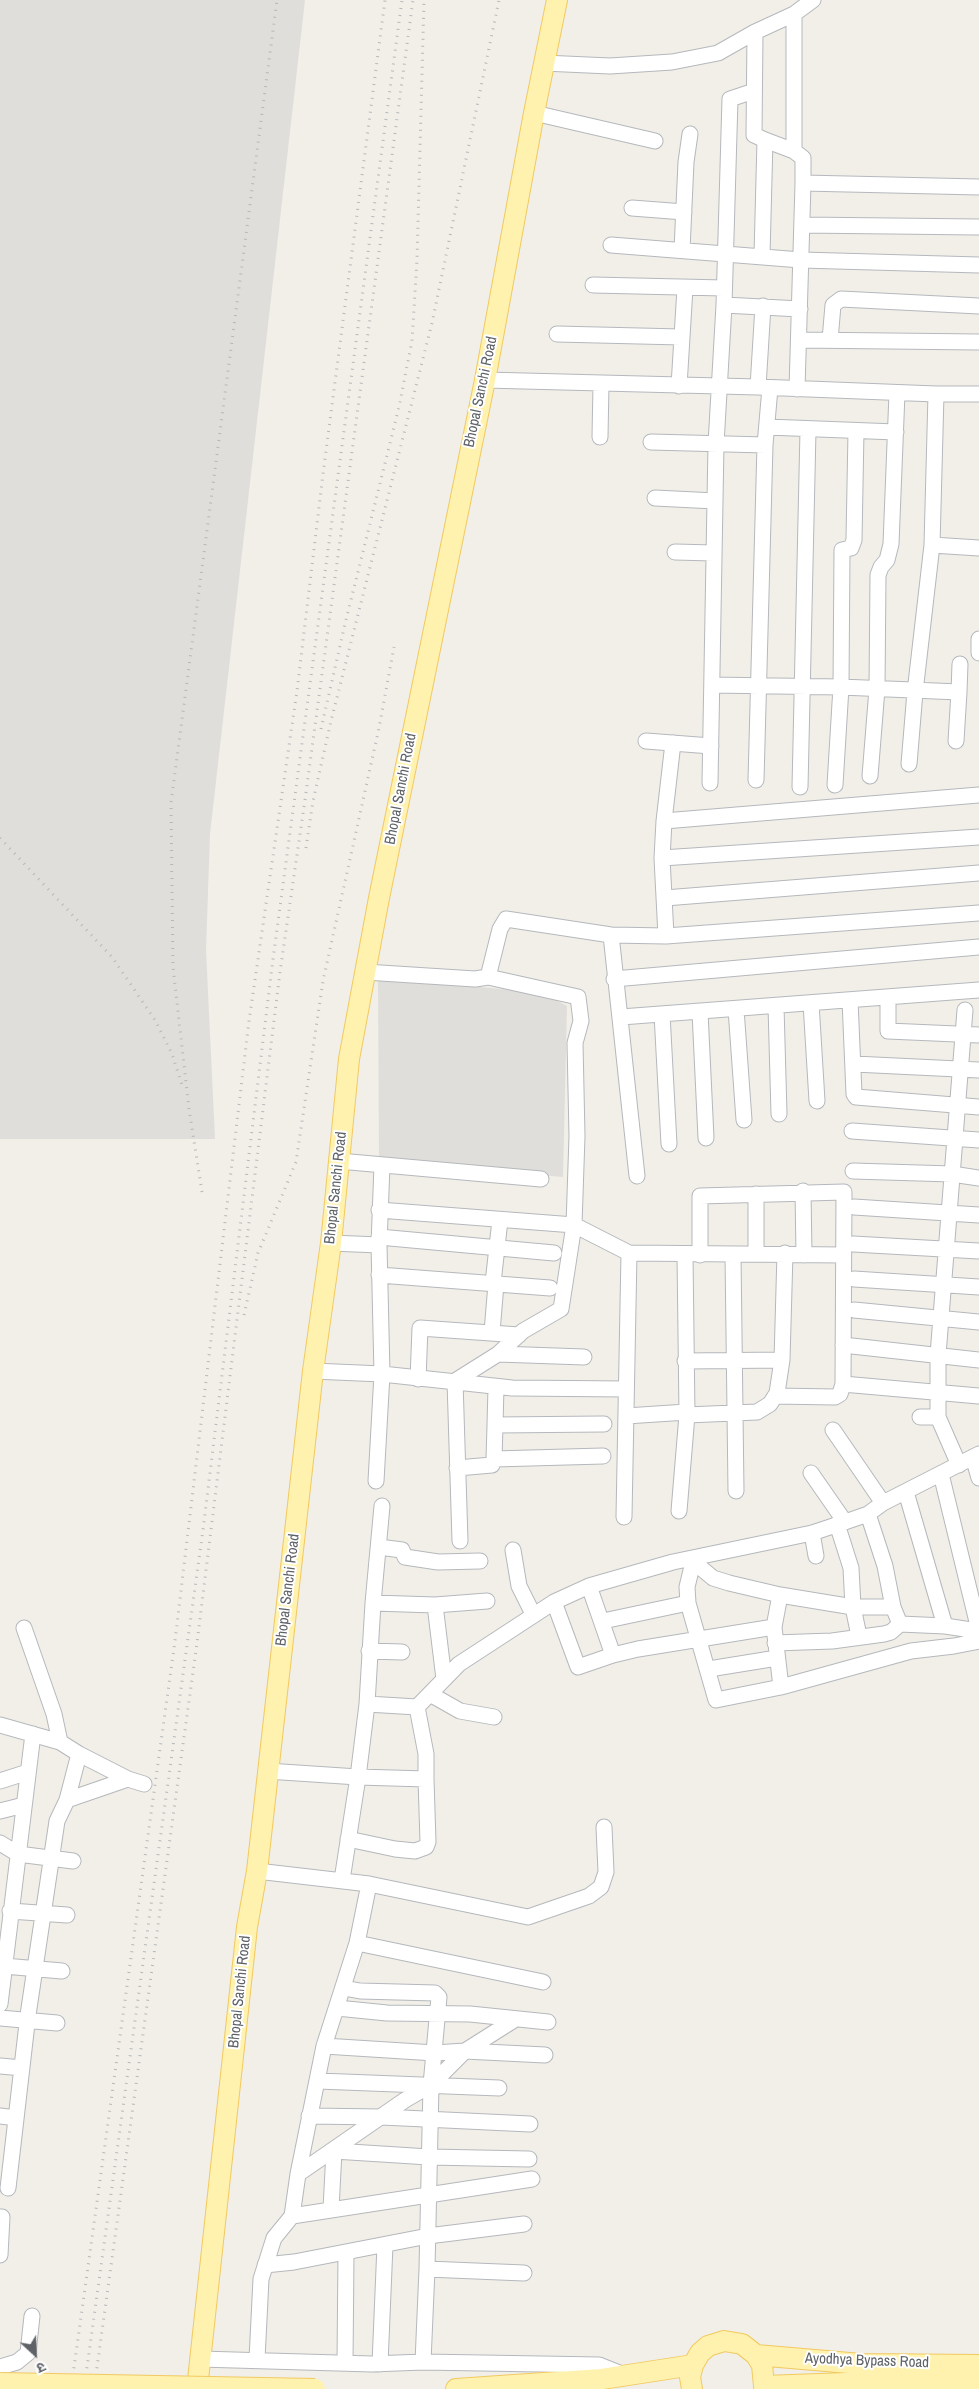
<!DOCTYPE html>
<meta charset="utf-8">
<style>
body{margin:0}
#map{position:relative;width:979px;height:2389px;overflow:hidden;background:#f1efe8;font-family:"Archivo Narrow","Noto Sans Devanagari",sans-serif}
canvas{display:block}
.north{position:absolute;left:10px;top:2329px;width:50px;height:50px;-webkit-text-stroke:4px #fff;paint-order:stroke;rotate:155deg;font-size:14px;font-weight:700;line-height:20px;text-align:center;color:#5f6368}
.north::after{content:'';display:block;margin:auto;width:18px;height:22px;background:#5f6368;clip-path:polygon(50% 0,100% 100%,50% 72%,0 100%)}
</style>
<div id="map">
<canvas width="979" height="2389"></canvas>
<div class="north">उ</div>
</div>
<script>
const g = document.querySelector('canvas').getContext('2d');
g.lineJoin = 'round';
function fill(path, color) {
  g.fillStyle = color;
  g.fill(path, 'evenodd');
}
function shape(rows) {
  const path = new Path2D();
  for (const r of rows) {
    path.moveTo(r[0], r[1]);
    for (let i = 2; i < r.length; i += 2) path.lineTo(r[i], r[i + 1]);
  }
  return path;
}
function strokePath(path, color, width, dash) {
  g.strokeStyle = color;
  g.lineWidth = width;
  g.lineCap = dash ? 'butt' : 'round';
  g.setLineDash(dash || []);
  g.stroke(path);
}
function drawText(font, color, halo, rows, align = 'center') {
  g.font = font + ' "Archivo Narrow",sans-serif';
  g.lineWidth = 4;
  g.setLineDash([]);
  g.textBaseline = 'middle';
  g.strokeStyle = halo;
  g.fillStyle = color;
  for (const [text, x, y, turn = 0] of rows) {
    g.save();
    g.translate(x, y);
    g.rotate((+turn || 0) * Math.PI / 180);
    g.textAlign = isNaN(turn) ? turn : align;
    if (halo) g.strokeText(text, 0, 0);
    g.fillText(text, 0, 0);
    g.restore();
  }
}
const industrial = shape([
 [0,0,305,0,210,834,206,950,215,1139,0,1139],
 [378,977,542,993,567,1006,563,1177,379,1161]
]);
const minor = shape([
 [794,14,794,151,803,158,803,183,797,389],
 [755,32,754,135,765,140,762,255],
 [543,63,610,66,672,62,718,53,755,32,794,14,813,0],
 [534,113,655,141],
 [765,140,794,151],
 [803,183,979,187],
 [632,208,684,212],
 [802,225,979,227],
 [611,245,801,260,979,265],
 [682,250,686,162,690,134],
 [593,285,724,288],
 [724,305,800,309],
 [557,334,681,337],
 [799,340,979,342],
 [830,340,833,305,841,299,979,306],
 [485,380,758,387,936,394,979,394],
 [679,386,685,288],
 [758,387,763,306],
 [767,427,896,432],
 [600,437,601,384],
 [651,442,765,445],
 [655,498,715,501],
 [932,545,979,548],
 [675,552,713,553],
 [979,639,979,653],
 [712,685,841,687,959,692,960,664],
 [646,741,711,746],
 [956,741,959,692],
 [909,764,915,692,932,545,936,394],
 [870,776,877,689,878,575,881,567,887,560,891,544,897,393],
 [756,780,765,445,770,388],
 [710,783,716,444,724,305,730,99,754,91],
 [835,785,841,687,842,550,851,548,854,540,856,431],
 [800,787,808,430],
 [664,821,673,743],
 [662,858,979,837],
 [665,898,979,873],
 [611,935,637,1176],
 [666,936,979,913],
 [365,972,475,979,488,977,500,929,506,919,611,935,666,936,662,858,664,821,979,795],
 [488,977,578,997,581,1021,575,1043,577,1136,574,1225,561,1309,523,1331,498,1354],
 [614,979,979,947],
 [888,997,888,1031,979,1035],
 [850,1000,854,1094,856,1097,979,1107],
 [811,1003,817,1101],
 [776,1006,779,1114],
 [736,1009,744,1120],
 [700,1012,706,1138],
 [662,1014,669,1144],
 [621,1017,979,990],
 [854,1064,979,1070],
 [852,1131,979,1140],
 [339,1161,541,1179],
 [853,1171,952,1174,979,1178],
 [803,1191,804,1255],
 [854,1207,979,1215],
 [379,1210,574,1225,629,1253,843,1255],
 [379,1237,554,1253],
 [331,1243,379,1245],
 [853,1244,979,1251],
 [756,1254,756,1194],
 [700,1255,700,1196,844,1192,843,1384,840,1394,835,1397,775,1396],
 [733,1255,736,1491],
 [379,1275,550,1288],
 [854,1279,979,1287],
 [493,1283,500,1220],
 [854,1310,979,1322],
 [492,1332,496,1284],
 [843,1345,979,1360],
 [685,1361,782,1360],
 [313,1371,382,1374,512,1388,626,1389],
 [418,1379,420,1328,519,1335],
 [843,1384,979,1396],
 [496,1387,495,1425,604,1424],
 [687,1415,757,1412,770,1404,777,1393,782,1360,785,1253],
 [626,1416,687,1412],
 [920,1417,938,1417],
 [495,1425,494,1459,603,1456],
 [833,1430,883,1503],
 [973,1457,979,1478],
 [959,1465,938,1417,938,1355,965,1010],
 [457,1468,492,1465,494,1459],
 [811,1473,845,1522],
 [941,1474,979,1630],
 [376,1481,382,1374,379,1245,382,1165],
 [906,1492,945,1626],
 [679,1511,687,1415,685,1255],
 [868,1514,885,1566,893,1607],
 [624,1517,629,1253],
 [837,1524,851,1568,853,1607,859,1636],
 [812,1533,816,1556],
 [460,1541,455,1381,498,1354,584,1357],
 [379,1547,402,1550,405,1557,438,1562,480,1561],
 [513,1550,519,1586,533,1614],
 [694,1558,701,1568,713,1578,729,1583,780,1595,853,1607,893,1607,900,1624,945,1626,979,1631],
 [589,1586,613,1655],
 [780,1595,774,1627,781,1687],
 [554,1602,578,1667,613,1655,638,1649,774,1627],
 [373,1603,435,1605,487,1601],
 [688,1603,716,1700,781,1687,911,1651,954,1646,979,1641],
 [435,1605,444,1679],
 [603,1621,688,1603,687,1587,694,1558],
 [24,1628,54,1714,60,1742],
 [775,1643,832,1641,884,1634,891,1632,900,1624],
 [369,1651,402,1652],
 [709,1669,777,1658],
 [430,1694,460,1711,494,1717],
 [367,1704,417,1707,459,1664,554,1602,589,1586,673,1562,812,1533,845,1522,868,1514,883,1503,979,1454],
 [0,1725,60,1742,79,1754,128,1779,144,1784],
 [267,1771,358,1777,426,1779,426,1754,417,1707],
 [0,1781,28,1772],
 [67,1800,128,1779],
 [0,1811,24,1805],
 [348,1839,395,1849,415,1851,426,1847,428,1842,426,1779],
 [0,1843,18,1854,73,1861],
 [257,1871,369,1884,528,1917,589,1896,601,1887,606,1872,604,1827],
 [342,1880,358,1777,367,1704,373,1603,382,1506],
 [10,1911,67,1915],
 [357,1943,543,1982],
 [4,1966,62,1971],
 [344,1988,360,1991,435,1993,439,1997,431,2085,427,2269,423,2362],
 [0,2004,33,1734],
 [337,2008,387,2013,470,2014,548,2022],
 [0,2018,57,2023],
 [324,2046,435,2053,465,2051,545,2055],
 [0,2066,22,2068],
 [318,2081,499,2088],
 [0,2116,16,2118],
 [309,2116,382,2117,530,2124],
 [298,2174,405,2100,431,2085,465,2051,514,2020],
 [8,2188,28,2015,57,1821,67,1800,79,1754],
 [331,2209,334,2151,429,2157,529,2159],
 [292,2216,532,2179],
 [0,2217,2,2217,0,2255],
 [265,2265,294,2262,428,2236,524,2224],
 [427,2269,524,2273],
 [200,2359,372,2364,423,2362,599,2365,624,2375],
 [257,2359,261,2279,274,2238,292,2216,298,2174,324,2046,357,1943,369,1884],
 [345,2363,346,2252],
 [380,2364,385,2245],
 [0,2367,17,2362,28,2353,32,2316]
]);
const major = shape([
 [756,2355,861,2364,979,2365],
 [764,2386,902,2381,979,2383],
 [197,2389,247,1927,257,1871,313,1371,331,1243,349,1059,379,898,485,380,534,113,557,0],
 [456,2389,602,2379,693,2365],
 [692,2389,690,2377,693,2365,700,2353,708,2346,724,2341,742,2344,756,2355,762,2365,764,2386]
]);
const rail = shape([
 [321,729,345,624,399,407,412,341,417,260,424,0],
 [0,838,112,957,155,1020,172,1054,182,1085],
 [306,848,313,801,331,721,432,323,499,0],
 [202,1192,189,1109,173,967,171,803,277,0],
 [244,1315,258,1253,296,1162,323,981,379,728,394,647],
 [71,2389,175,1641,249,1021,297,691,323,474,385,0],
 [84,2389,203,1530,273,959,402,0],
 [94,2389,197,1643,280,972,305,800,413,0]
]);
const majorBridge = shape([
 [0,2383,315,2389]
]);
const streetNames = [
 ["Bhopal Sanchi Road",481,392,-78],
 ["Bhopal Sanchi Road",401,789,-79],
 ["Bhopal Sanchi Road",336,1188,-84],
 ["Bhopal Sanchi Road",288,1590,-83],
 ["Bhopal Sanchi Road",240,1992,-84],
 ["Ayodhya Bypass Road",867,2361,2]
];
fill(industrial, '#e0deda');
strokePath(minor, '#b5b8bc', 17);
strokePath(major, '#f2c960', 22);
strokePath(minor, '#fff', 15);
strokePath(major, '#fff2af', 20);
strokePath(rail, '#b6b7b8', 3, [1, 6]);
strokePath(majorBridge, '#f2c960', 22, []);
strokePath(majorBridge, '#fff2af', 20);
drawText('15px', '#5f6368', '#fff', streetNames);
</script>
